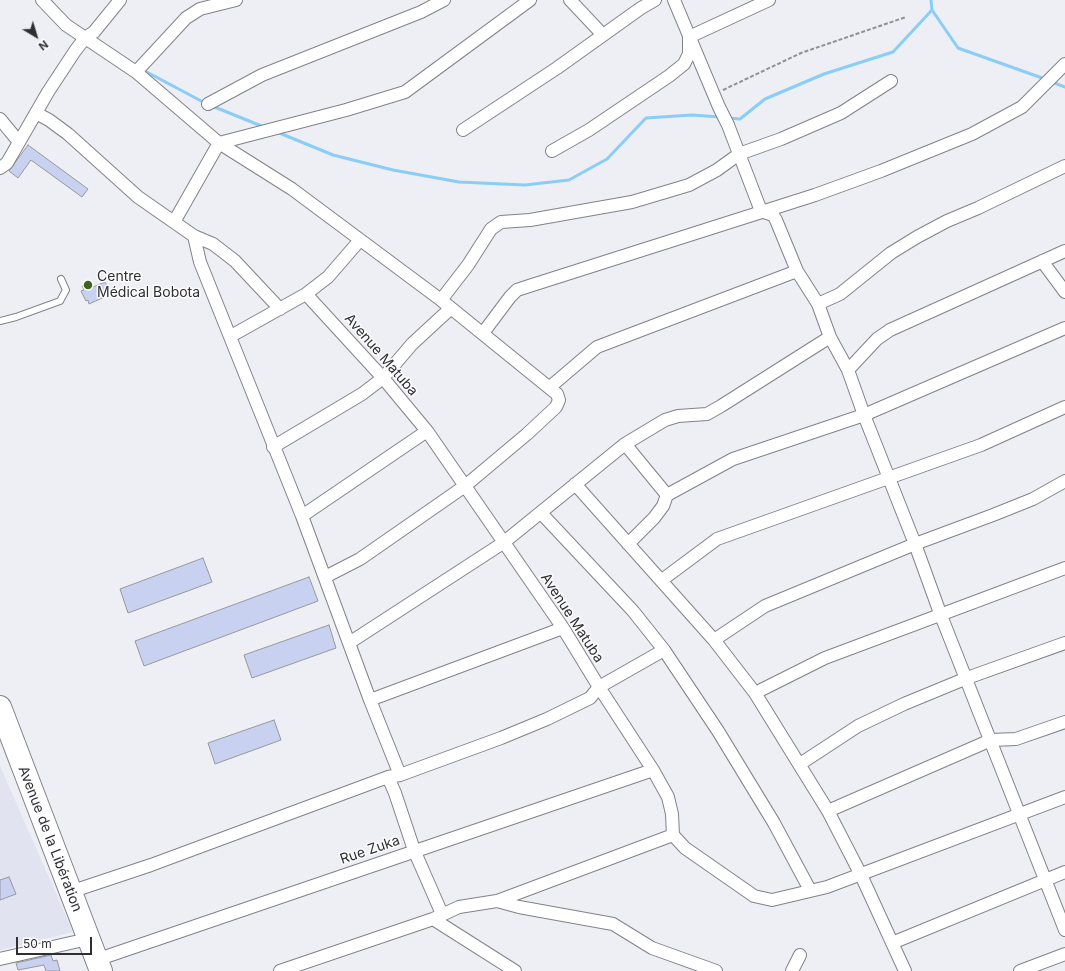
<!DOCTYPE html>
<meta charset="utf-8">
<style>
body{margin:0}
#map{position:relative;width:1065px;height:971px;overflow:hidden;background:#eeeff4;font-family:Inter,sans-serif}
canvas{display:block}
.north{position:absolute;left:16px;top:16px;width:40px;height:40px;-webkit-text-stroke:3px #fcfcfe;paint-order:stroke;rotate:142deg;font-size:11px;font-weight:700;line-height:16px;text-align:center;color:#2f2f31}
.north::after{content:'';display:block;margin:auto;width:14px;height:18px;background:#2f2f31;clip-path:polygon(50% 0,100% 100%,50% 72%,0 100%)}
.scale{position:absolute;left:16px;top:937px;width:76px;height:18px;box-sizing:border-box;border:2px solid #2f2f31;border-top:0;padding-left:5px;font-size:12px;line-height:14px;white-space:nowrap;color:#2f2f31;-webkit-text-stroke:3px #fcfcfe;paint-order:stroke}
</style>
<div id="map">
<canvas width="1065" height="971"></canvas>
<div class="north">N</div>
<div class="scale">50 m</div>
</div>
<script>
const g = document.querySelector('canvas').getContext('2d');
g.lineJoin = 'round';
function fill(path, color) {
  g.fillStyle = color;
  g.fill(path, 'evenodd');
}
function shape(rows) {
  const path = new Path2D();
  for (const r of rows) {
    path.moveTo(r[0], r[1]);
    for (let i = 2; i < r.length; i += 2) path.lineTo(r[i], r[i + 1]);
  }
  return path;
}
function strokePath(path, color, width, dash) {
  g.strokeStyle = color;
  g.lineWidth = width;
  g.lineCap = dash ? 'butt' : 'round';
  g.setLineDash(dash || []);
  g.stroke(path);
}
function drawText(font, color, halo, rows, align = 'center') {
  g.font = font + ' Inter,sans-serif';
  g.lineWidth = 3;
  g.setLineDash([]);
  g.textBaseline = 'middle';
  g.strokeStyle = halo;
  g.fillStyle = color;
  for (const [text, x, y, turn = 0] of rows) {
    g.save();
    g.translate(x, y);
    g.rotate((+turn || 0) * Math.PI / 180);
    g.textAlign = isNaN(turn) ? turn : align;
    if (halo) g.strokeText(text, 0, 0);
    g.fillText(text, 0, 0);
    g.restore();
  }
}
const built = shape([
 [0,766,73,932,0,950]
]);
const stream = shape([
 [931,0,932,10,958,48,1045,79],
 [143,70,205,103],
 [1052,82,1065,87],
 [212,106,264,127],
 [728,118,740,119,765,99,824,74,893,52,932,10],
 [277,132,333,155,393,170,459,182,525,185,569,180,607,159,646,118,692,115,720,117]
]);
const building = shape([
 [28,145,88,189,82,197,31,160,18,178,9,171,28,145],
 [91,282,93,287,105,282,110,291,106,293,107,296,89,304,88,300,86,301,81,291,84,290,82,286,91,282],
 [203,558,212,582,128,613,120,589,203,558],
 [309,577,318,601,144,666,135,641,309,577],
 [329,625,336,648,252,678,244,655,329,625],
 [274,720,281,740,215,764,208,743,274,720],
 [9,877,16,894,0,900,0,880,9,877],
 [51,955,53,961,57,960,60,971,46,971,44,965,18,970,16,963,51,955]
]);
const path = shape([
 [723,90,801,53,906,17]
]);
const lane = shape([
 [0,321,16,317,60,301,66,290,61,279]
]);
const street = shape([
 [42,0,66,25,136,72,219,143,292,189,441,300,557,394,559,400,556,407,527,434,465,486,360,559,325,577],
 [570,0,603,35],
 [674,0,719,107,728,125,761,211,773,215,776,220,797,271,818,304,830,337,848,370,864,415,915,544,940,613,1065,930],
 [136,72,186,18,200,9,236,0],
 [208,104,262,75,421,12,444,0],
 [36,113,49,120,68,134,138,197,194,236,200,262,302,516,370,700,400,775],
 [0,119,19,142],
 [463,130,557,68,641,8,655,0],
 [552,151,589,130,669,76,684,64,689,54,689,37,769,0],
 [0,168,7,163,48,92,75,51,85,38,94,32,120,0],
 [174,222,219,143,346,110,405,92,530,0],
 [194,236,213,244,235,261,280,309],
 [1042,261,1065,292],
 [306,294,383,378,427,431,563,628,599,687,653,770,668,797,672,814,673,835,685,848,754,896,772,900,827,887,1065,797],
 [441,300,468,265,491,229,501,222,530,220,632,202,689,185,717,170,739,154,781,139,841,113,891,81],
 [818,304,840,294,891,253,917,237,947,221,978,208,1065,166],
 [483,333,510,297,517,290,526,287,815,195,881,171,972,134,1022,107,1065,64],
 [231,336,306,294,328,277,360,240],
 [848,370,877,339,890,330,1065,251],
 [550,387,597,347,797,271],
 [625,444,665,420,678,416,707,414,721,406,830,337],
 [273,447,362,394,383,378,412,344,451,308],
 [575,484,714,640,755,693,828,811,861,875,905,971],
 [541,513,633,611,664,650,718,731,774,823,810,890],
 [302,516,427,431],
 [628,544,654,518,663,506,667,495,733,459,864,415,1065,328],
 [662,580,717,539,981,445,1065,407],
 [714,640,765,606,915,544,993,515,1033,499,1065,481],
 [349,643,503,543,625,444,667,495],
 [755,693,825,658,1065,568],
 [370,700,563,628],
 [800,764,858,726,904,704,967,678,1065,643],
 [388,777,395,793,414,850,442,914],
 [828,811,991,740,1016,739,1065,722],
 [70,892,151,865,388,777,400,775,501,738,547,719,590,698,599,687,664,650],
 [497,901,519,907,613,924,652,948,716,971],
 [433,919,515,971],
 [892,943,1065,872],
 [0,959,88,939],
 [96,960,653,770],
 [280,971,433,919,459,907,497,901,673,835],
 [792,971,800,955],
 [1020,971,1065,954]
]);
const highway = shape([
 [0,707,101,971]
]);
const markers = [
 [88,285,5,"#3d641e"]
];
const poiNames = [
 ["Centre",97,277],
 ["Médical Bobota",97,293]
];
const streetNames = [
 ["Avenue Matuba",381,355,49],
 ["Avenue Matuba",572,618,57],
 ["Avenue de la Libération",50,839,69],
 ["Rue Zuka",370,850,-19]
];
fill(built, '#e1e4f0');
strokePath(stream, '#8acdf6', 3);
fill(building, '#c9d1f0');
strokePath(building, '#97989d', 1);
strokePath(lane, '#818387', 8);
strokePath(street, '#818387', 14);
strokePath(highway, '#818387', 24);
strokePath(path, '#8f9093', 2, [4, 2]);
strokePath(lane, '#fff', 6);
strokePath(street, '#fff', 12);
strokePath(highway, '#fff', 22);
for (const [x, y, r, color] of markers) {
  const dot = new Path2D();
  dot.arc(x, y, r, 0, 2 * Math.PI);
  g.fillStyle = color;
  g.fill(dot);
  strokePath(dot, '#fcfcfe', 1.5);
}
drawText('14px', '#2f2f31', '#fcfcfe', poiNames, 'left');
drawText('14px', '#2f2f31', '#fcfcfe', streetNames);
</script>
